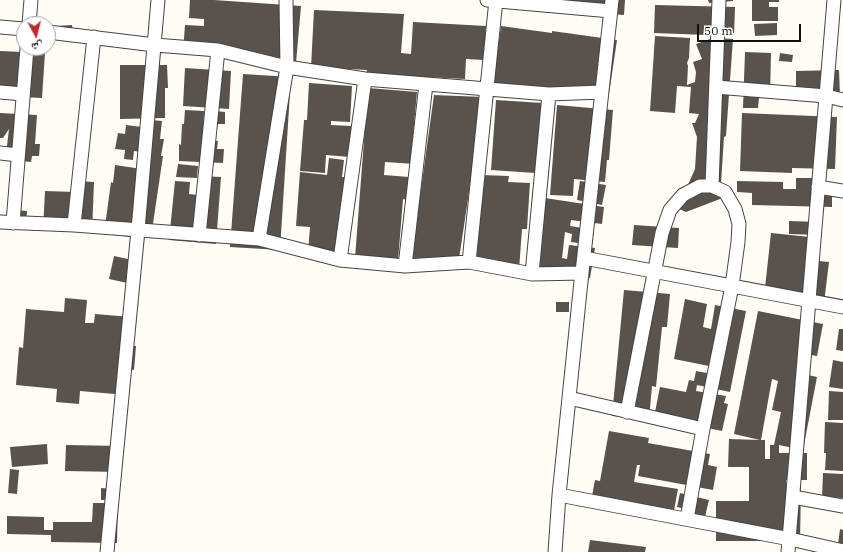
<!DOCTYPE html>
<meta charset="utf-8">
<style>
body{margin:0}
#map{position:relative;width:843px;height:552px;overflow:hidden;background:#fffdf5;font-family:"IBM Plex Serif","Noto Naskh Arabic",serif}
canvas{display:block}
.north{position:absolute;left:16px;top:16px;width:40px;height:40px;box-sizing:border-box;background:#fff;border:1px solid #a0a0a0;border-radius:50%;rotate:173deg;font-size:11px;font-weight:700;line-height:16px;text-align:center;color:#111}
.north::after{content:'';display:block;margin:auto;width:14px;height:18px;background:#c4262e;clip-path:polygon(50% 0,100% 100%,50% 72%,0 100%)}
.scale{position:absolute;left:697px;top:24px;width:104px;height:18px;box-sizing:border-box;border:2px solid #111;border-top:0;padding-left:5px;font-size:12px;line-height:14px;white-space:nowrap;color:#111;-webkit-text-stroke:3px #fff;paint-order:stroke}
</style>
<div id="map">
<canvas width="843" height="552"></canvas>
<div class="north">ش</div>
<div class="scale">50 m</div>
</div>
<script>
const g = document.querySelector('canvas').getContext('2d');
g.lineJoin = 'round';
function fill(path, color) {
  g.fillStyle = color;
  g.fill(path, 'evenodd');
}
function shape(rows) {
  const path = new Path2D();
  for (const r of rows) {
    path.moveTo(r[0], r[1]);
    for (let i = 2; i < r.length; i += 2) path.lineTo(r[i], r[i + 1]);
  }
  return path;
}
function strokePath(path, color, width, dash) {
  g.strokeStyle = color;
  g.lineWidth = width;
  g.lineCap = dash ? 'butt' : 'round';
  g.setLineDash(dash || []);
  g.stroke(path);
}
const building = shape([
 [190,0,214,0,301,6,296,63,183,52,185,25,204,26,204,19,189,18],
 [500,0,625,0,624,15,558,10],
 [708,0,733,0,733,1,709,3],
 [752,0,779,0,779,2,769,2,769,7,778,7,778,21,752,21],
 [655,5,735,7,734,36,654,33],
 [314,10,404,14,401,53,411,54,413,22,486,26,484,60,466,59,465,79,366,74,367,70,311,67],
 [777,23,777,35,755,36,754,24],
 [72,25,73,36,58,37,57,26],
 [501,26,552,33,552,31,617,40,609,94,493,84],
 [655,36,690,38,689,58,687,63,688,66,687,85,695,82,696,72,693,62,702,59,696,44,713,38,733,39,726,136,724,137,720,199,686,212,677,208,678,189,687,187,695,169,697,137,692,123,695,123,699,114,689,113,691,87,677,86,675,113,650,111],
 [0,51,45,53,42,98,0,96],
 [745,52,771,53,770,97,759,97,758,108,743,108],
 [780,53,793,55,792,62,779,61],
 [120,65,167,65,168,88,165,88,165,118,120,119],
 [185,68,231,71,229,109,183,106],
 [839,70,840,96,796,96,796,71],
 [243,74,291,77,280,250,230,247],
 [309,83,352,86,350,122,331,121,331,125,352,126,350,157,326,155,325,173,300,171,304,120,307,120],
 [368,88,417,92,412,147,415,164,385,162,384,175,409,177,407,200,403,199,398,261,355,258],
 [434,95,483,97,458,266,411,262],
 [496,100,543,103,540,143,538,142,535,173,491,170],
 [557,105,613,110,609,160,607,160,605,182,574,179,573,196,550,195],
 [185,110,204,111,203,140,218,141,217,149,224,149,223,163,179,161,179,144,181,145,182,124,184,124],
 [216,111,225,112,225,124,215,124],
 [0,113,37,115,35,144,40,144,39,156,32,156,31,162,0,159,0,146,7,146,9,129,3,138,0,138],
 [742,113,837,117,835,169,792,168,792,173,740,171],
 [151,120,162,121,160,139,164,139,161,156,163,156,151,237,132,235,131,237,104,234,111,182,113,183,115,165,142,169,141,152,134,151,133,160,124,159,125,150,115,149,118,133,125,134,126,125,150,128],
 [329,158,344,160,342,177,347,177,340,231,337,231,335,254,308,252,310,227,296,226,300,172,327,175],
 [178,164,198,166,197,178,176,177],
 [482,175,509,176,508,182,530,183,527,229,522,229,519,270,475,267],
 [200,176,221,177,216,244,169,240,175,181,190,182,189,194,198,195],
 [796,178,814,178,832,187,832,207,752,205,752,193,737,192,737,181,783,182,783,189,796,189],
 [77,181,94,182,92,232,43,230,45,191,76,192],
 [580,181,606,185,602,205,577,200],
 [545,198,604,207,602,224,571,220,570,226,594,230,592,245,571,242,572,234,565,232,562,258,567,259,569,245,595,248,590,278,535,271],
 [15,210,27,211,26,227],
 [789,221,819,222,819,235,789,234],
 [634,225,679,228,678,248,632,245],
 [771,233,810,237,808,260,829,262,824,303,764,297],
 [114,256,137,261,132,284,109,279],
 [624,290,670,294,667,327,662,327,656,387,652,386,649,419,612,416],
 [65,298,87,300,85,323,94,323,95,314,131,317,129,345,136,346,134,370,128,369,126,395,80,391,79,404,56,402,57,389,16,385,19,347,23,348,26,309,64,312],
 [685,299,707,304,703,327,711,329,715,305,746,311,730,392,697,385,696,391,726,396,724,403,728,404,722,431,654,417,660,387,686,392,689,380,694,381,696,371,707,373,709,366,674,359],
 [556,302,569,302,569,312,556,312],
 [758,311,823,324,817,356,811,355,808,375,817,377,803,450,779,445,779,453,807,453,807,480,786,480,786,487,801,487,800,541,716,541,716,501,749,501,749,467,728,467,729,439,760,440,734,434],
 [772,379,778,381,772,410,781,412,774,445,778,445,770,445,770,459,765,459,765,440,761,440],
 [839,329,843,329,843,351,836,350],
 [833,360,843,362,843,389,829,387],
 [829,391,843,392,843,420,828,420],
 [825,422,843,423,843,471,825,470,826,453,824,453],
 [609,431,649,438,648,443,710,454,708,465,717,467,713,490,638,476,640,465,637,465,634,482,678,489,672,521,592,496,595,480,600,481],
 [47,444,48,464,12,467,10,447],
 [66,445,122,446,121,472,65,471],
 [10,469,19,470,17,494,8,493],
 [823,473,843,474,843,498,822,497],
 [101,488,114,489,114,500,101,500],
 [680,493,709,500,702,529,682,524,685,509,677,507],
 [93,503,118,503,117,543,51,542,51,535,7,534,7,516,44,517,44,530,53,530,53,522,92,522],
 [840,529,843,530,843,552,837,552],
 [590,540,646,547,645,552,588,552]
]);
const minor = shape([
 [487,0,611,11],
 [29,24,31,0],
 [0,27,24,29],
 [48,32,155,45,218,50,287,67,365,79,549,94,602,92],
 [716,87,826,96,843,100],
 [0,92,23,94],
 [0,153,18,155],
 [712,186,719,0],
 [818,187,843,191],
 [0,222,74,225,259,239,340,260,405,266,469,262,532,274,582,273],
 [13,223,27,48],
 [74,225,94,37],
 [199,235,218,50],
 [259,239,287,67,286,0],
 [584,258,843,307],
 [340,260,365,79],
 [469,262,496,0],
 [405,266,426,84],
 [532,274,549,94],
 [569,398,703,429],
 [627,412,662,233,670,210,683,195,700,186,712,186,725,192,735,209,739,224,738,242,732,286,703,429,687,519],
 [559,495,790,539,843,551],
 [793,497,843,506],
 [107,552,138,230,158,0],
 [555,552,559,495,580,291,612,0],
 [788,552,834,0]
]);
fill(building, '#5a524d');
strokePath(minor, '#444', 15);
strokePath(minor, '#fff', 13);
</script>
